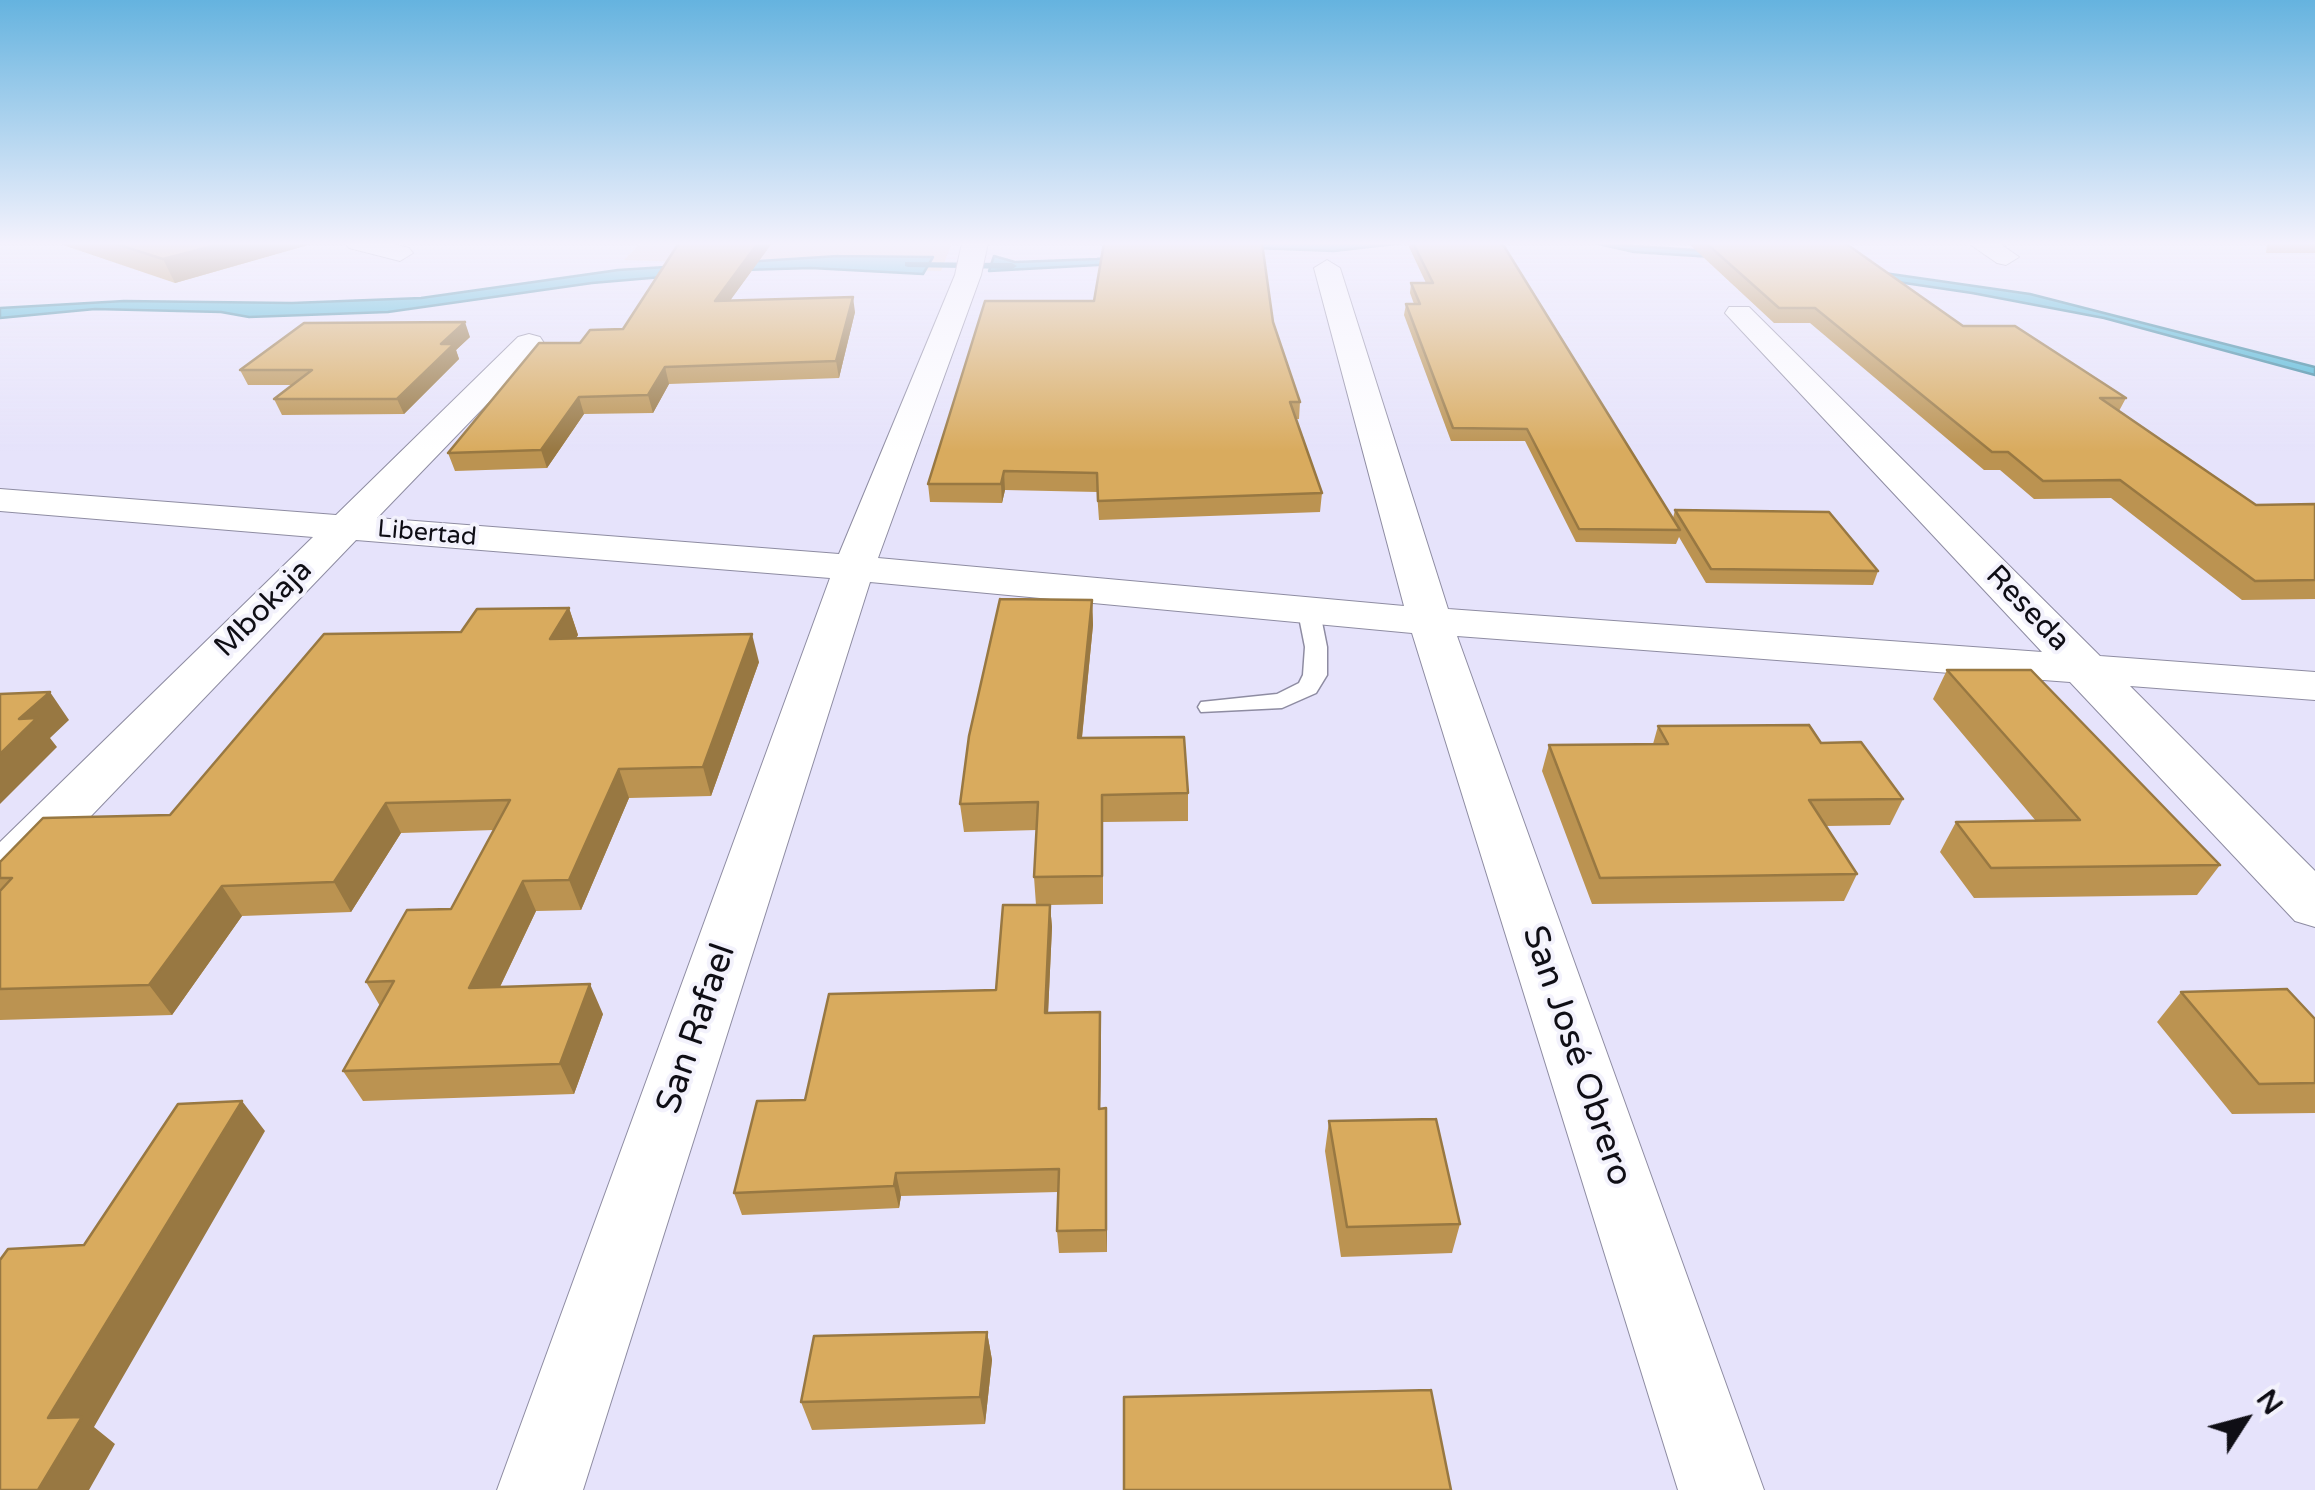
<!DOCTYPE html>
<meta charset="utf-8">
<style>
body{margin:0}
#map{position:relative;width:2315px;height:1490px;overflow:hidden;background:#e6e3fb;font-family:"Varela Round",sans-serif}
canvas{display:block}
.north{position:absolute;left:2195px;top:1370px;width:100px;height:100px;-webkit-text-stroke:8px #f3f2fc;paint-order:stroke;rotate:54deg;font-size:28px;font-weight:700;line-height:40px;text-align:center;color:#0f0e15}
.north::after{content:'';display:block;margin:auto;width:35px;height:45px;background:#0f0e15;clip-path:polygon(50% 0,100% 100%,50% 72%,0 100%)}
</style>
<div id="map">
<canvas width="2315" height="1490"></canvas>
<div class="north">N</div>
</div>
<script>
const g = document.querySelector('canvas').getContext('2d');
g.lineJoin = 'round';
function fill(path, color) {
  g.fillStyle = color;
  g.fill(path, 'evenodd');
}
function shape(rows) {
  const path = new Path2D();
  for (const r of rows) {
    path.moveTo(r[0], r[1]);
    for (let i = 2; i < r.length; i += 2) path.lineTo(r[i], r[i + 1]);
  }
  return path;
}
function strokePath(path, color, width, dash) {
  g.strokeStyle = color;
  g.lineWidth = width;
  g.lineCap = dash ? 'butt' : 'round';
  g.setLineDash(dash || []);
  g.stroke(path);
}
function drawText(font, color, halo, rows, align = 'center') {
  g.font = font + ' "Varela Round",sans-serif';
  g.lineWidth = 8;
  g.setLineDash([]);
  g.textBaseline = 'middle';
  g.strokeStyle = halo;
  g.fillStyle = color;
  for (const [text, x, y, turn = 0] of rows) {
    g.save();
    g.translate(x, y);
    g.rotate((+turn || 0) * Math.PI / 180);
    g.textAlign = isNaN(turn) ? turn : align;
    if (halo) g.strokeText(text, 0, 0);
    g.fillText(text, 0, 0);
    g.restore();
  }
}
const education = shape([
 [641,243,952,243,941,271,624,260]
]);
const water = shape([
 [1214,243,1404,243,1334,251,1255,248,1116,264,989,271,994,256,1015,262,1097,259,1214,243],
 [1594,243,1752,254,2030,294,2315,367,2315,375,2104,318,1972,293,1743,259,1634,252,1594,243],
 [838,256,933,257,923,274,811,268,744,270,592,283,388,312,249,317,221,312,95,309,0,318,0,308,124,301,292,303,421,298,618,270,838,256]
]);
const stream = shape([
 [905,262,1012,263,1017,266,1012,269,908,267,905,266,905,262]
]);
const lane = shape([
 [1309,605,1320,612,1327,647,1327,675,1316,693,1282,708,1201,712,1198,707,1201,702,1277,694,1299,683,1303,675,1305,647,1298,612,1309,605]
]);
const street = shape([
 [345,243,390,243,409,248,413,253,400,261,349,248,345,243],
 [962,243,988,243,981,275,878,558,1404,606,1314,268,1327,260,1340,268,1448,609,2042,652,1725,313,1729,307,1749,307,2100,656,2315,672,2315,700,2130,686,2315,871,2315,927,2295,921,2070,682,1457,636,1764,1490,1678,1490,1412,633,870,582,583,1490,497,1490,830,578,356,540,20,890,0,896,0,842,313,537,0,511,0,489,336,515,518,337,529,334,540,337,544,343,540,349,377,518,839,554,955,275,962,243],
 [1968,243,1999,243,2019,257,2006,265,1997,263,1968,243]
]);
const wall = shape([
 [57,243,315,243,175,283],
 [672,243,772,243,730,300,855,312,839,378,669,384,653,413,584,414,547,468,455,471,448,453,580,343,623,329,679,244],
 [1410,243,1502,243,1673,518,1675,510,1878,571,1873,585,1706,583,1679,537,1676,544,1576,542,1525,441,1451,441,1404,315,1406,304,1414,304,1410,293,1411,283,1426,283,1409,247],
 [1688,243,1845,243,1963,326,2126,398,2119,411,2256,505,2315,504,2315,599,2242,600,2111,498,2034,499,2000,470,1984,470,1810,323,1774,323],
 [2267,243,2315,243,2315,253,2266,253],
 [1273,322,1300,402,1299,419,1296,419,1322,493,1320,512,1099,520,1097,492,1005,490,1002,503,930,502,928,484],
 [470,337,456,350,459,359,404,414,282,415,274,399,292,385,248,385,240,370],
 [1092,600,1093,625,1082,738,1188,793,1188,821,1103,822,1103,904,1050,905,1052,927,1048,1013,1101,1035,1100,1109,1106,1108,1107,1131,1107,1252,1059,1253,1057,1231,1058,1192,901,1196,899,1208,742,1215,734,1193,805,1100,996,990,1036,905,1034,877,1037,830,964,832,960,804],
 [569,608,578,635,576,638,759,662,711,796,629,798,581,910,536,911,500,987,603,1014,574,1094,363,1101,343,1071,380,1006,366,982,451,909,494,830,401,833,351,912,242,916,172,1015,0,1020,0,862,170,815,461,632],
 [1947,670,2220,865,2197,895,1974,898,1940,852,1956,822,2036,821,1933,699],
 [1658,726,1821,743,1903,799,1890,825,1826,826,1857,874,1844,901,1592,904,1542,771,1549,745,1653,744],
 [2181,992,2315,1019,2315,1113,2232,1114,2157,1022],
 [1329,1121,1460,1224,1452,1253,1341,1257,1325,1151],
 [987,1332,992,1360,985,1424,812,1430,801,1402]
]);
const shadedWall = shape([
 [224,243,315,243,175,283,163,259],
 [758,243,772,243,719,316,715,301],
 [853,297,855,312,839,378,836,361],
 [465,322,470,337,456,350,459,359,404,414,397,399,441,344],
 [665,367,669,384,653,413,648,395],
 [579,397,584,414,547,468,541,450],
 [1004,471,1005,490,1002,503,1001,484],
 [1092,600,1093,625,1079,766,1078,738],
 [569,608,578,635,560,666,550,639],
 [752,634,759,662,711,796,703,767],
 [50,692,69,720,50,738,57,747,0,804,0,754,19,719],
 [619,769,629,798,581,910,569,880],
 [386,803,401,833,351,912,334,882],
 [523,881,536,911,485,1018,469,988],
 [222,886,242,916,172,1015,149,985],
 [1050,905,1052,927,1047,1036,1045,1013],
 [590,984,603,1014,574,1094,560,1064],
 [1100,1012,1101,1035,1100,1131,1099,1109],
 [242,1101,265,1131,94,1427,115,1444,89,1490,38,1490,48,1418],
 [1106,1108,1107,1131,1107,1252,1106,1230],
 [896,1173,901,1196,899,1208,894,1186],
 [987,1332,992,1360,985,1424,980,1397]
]);
const building = shape([
 [113,243,224,243,163,259,113,243],
 [679,243,758,243,715,301,853,297,836,361,665,367,648,395,579,397,541,450,448,453,539,343,580,343,590,330,623,329,679,243],
 [1104,243,1262,243,1273,322,1300,402,1290,402,1322,493,1098,501,1097,473,1004,471,1001,484,928,484,985,301,1094,301,1104,243],
 [1413,243,1502,243,1680,530,1579,529,1527,429,1453,428,1406,304,1420,304,1411,283,1433,283,1413,243],
 [1706,243,1845,243,1963,326,2015,326,2126,398,2100,398,2256,505,2315,504,2315,580,2255,581,2120,480,2043,481,2008,452,1992,452,1815,308,1779,308,1706,243],
 [465,322,441,344,454,344,397,399,274,399,312,370,240,370,304,323,465,322],
 [1675,510,1829,512,1878,571,1711,569,1675,510],
 [1000,599,1092,600,1078,738,1184,737,1188,793,1102,795,1102,876,1034,877,1038,802,960,804,969,736,1000,599],
 [569,608,550,639,752,634,703,767,619,769,569,880,523,881,469,988,590,984,560,1064,343,1071,394,981,366,982,407,910,451,909,510,800,386,803,334,882,222,886,149,985,0,989,0,891,12,878,0,878,0,862,43,818,170,815,324,634,461,632,477,609,569,608],
 [1947,670,2031,670,2220,865,1991,868,1956,822,2080,820,1947,670],
 [50,692,19,719,37,718,0,754,0,694,50,692],
 [1809,725,1821,743,1861,742,1903,799,1809,800,1857,874,1600,878,1549,745,1668,744,1658,726,1809,725],
 [1003,905,1050,905,1045,1013,1100,1012,1099,1109,1106,1108,1106,1230,1057,1231,1059,1169,896,1173,894,1186,734,1193,757,1101,805,1100,829,994,996,990,1003,905],
 [2287,989,2315,1019,2315,1083,2259,1084,2181,992,2287,989],
 [242,1101,48,1418,82,1417,38,1490,0,1490,0,1260,8,1249,84,1245,178,1104,242,1101],
 [1436,1119,1460,1224,1347,1227,1329,1121,1436,1119],
 [987,1332,980,1397,801,1402,814,1336,987,1332],
 [1431,1390,1451,1490,1124,1490,1124,1397,1431,1390]
]);
const farStreetnames = [
 ["Libertad",427,534,5]
];
const streetNames = [
 ["Mbokaja",264,609,-45],
 ["Reseda",2027,609,46]
];
const nearStreetnames = [
 ["San Rafael",697,1029,-71],
 ["San José Obrero",1576,1056,71]
];
fill(education, '#edd8ca');
fill(water, '#40b2d1');
strokePath(water, '#318199', 2.5);
fill(stream, '#318199');
strokePath(lane, '#8e8ca2', 3);
strokePath(street, '#8e8ca2', 2);
fill(lane, '#fff');
fill(street, '#fff');
fill(wall, '#bb9351');
fill(shadedWall, '#987842');
fill(building, '#d9ab5e');
strokePath(building, '#987842', 2.5);
const sky = g.createLinearGradient(0, 0, 0, 451);
sky.addColorStop(0, '#65b3df');
sky.addColorStop(0.54, '#f4f2fd');
sky.addColorStop(1, '#f4f2fd00');
g.fillStyle = sky;
g.fillRect(0, 0, 2315, 451);
drawText('25px', '#0f0e15', '#f3f2fc', farStreetnames);
drawText('30px', '#0f0e15', '#f3f2fc', streetNames);
drawText('35px', '#0f0e15', '#f3f2fc', nearStreetnames);
</script>
